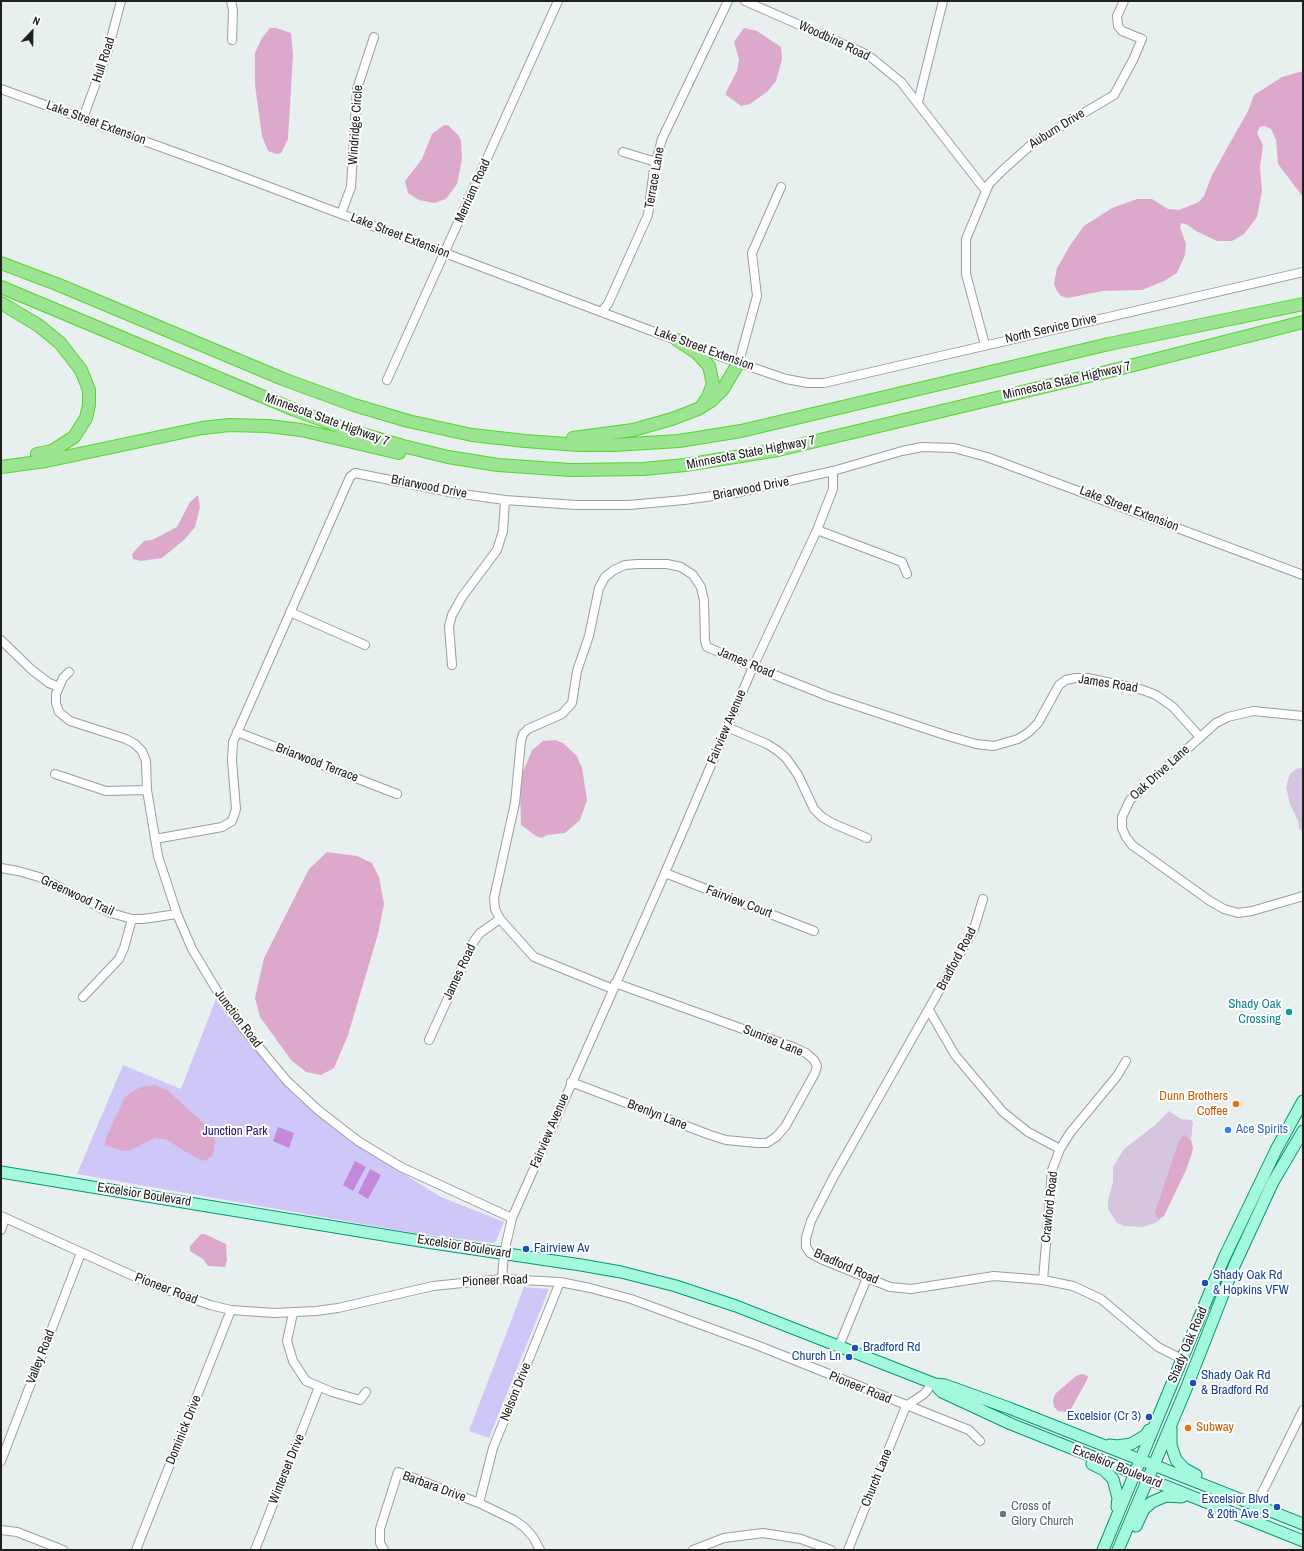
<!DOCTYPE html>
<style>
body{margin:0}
#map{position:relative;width:1304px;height:1551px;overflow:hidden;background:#e7f0ee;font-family:"Archivo Narrow",sans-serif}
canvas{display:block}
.frame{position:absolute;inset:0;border:2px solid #202020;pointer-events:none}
.north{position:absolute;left:12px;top:12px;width:40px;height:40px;-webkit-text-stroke:3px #fff;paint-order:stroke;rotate:22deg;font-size:11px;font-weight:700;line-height:16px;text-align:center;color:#202020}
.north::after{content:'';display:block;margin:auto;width:14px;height:18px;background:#202020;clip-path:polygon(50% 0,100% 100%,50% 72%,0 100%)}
</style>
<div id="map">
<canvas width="1304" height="1551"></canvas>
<div class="frame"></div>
<div class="north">N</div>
</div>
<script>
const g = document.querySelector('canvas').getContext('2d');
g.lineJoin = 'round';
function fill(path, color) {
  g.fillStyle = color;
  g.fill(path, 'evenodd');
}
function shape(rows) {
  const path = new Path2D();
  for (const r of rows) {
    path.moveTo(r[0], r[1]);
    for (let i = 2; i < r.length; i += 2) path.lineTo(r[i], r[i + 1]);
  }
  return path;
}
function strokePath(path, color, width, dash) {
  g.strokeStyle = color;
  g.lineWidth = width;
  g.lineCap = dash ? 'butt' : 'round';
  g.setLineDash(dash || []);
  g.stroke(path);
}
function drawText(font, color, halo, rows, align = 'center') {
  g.font = font + ' "Archivo Narrow",sans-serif';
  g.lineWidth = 4;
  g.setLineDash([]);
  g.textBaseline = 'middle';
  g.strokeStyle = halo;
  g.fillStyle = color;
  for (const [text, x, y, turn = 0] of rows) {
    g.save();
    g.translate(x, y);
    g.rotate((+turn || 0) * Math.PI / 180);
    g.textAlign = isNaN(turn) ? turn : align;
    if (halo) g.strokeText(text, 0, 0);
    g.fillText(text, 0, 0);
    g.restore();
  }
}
const wetland = shape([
 [1303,767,1303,833,1299,828,1298,821,1290,804,1286,787,1290,774,1296,769],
 [1169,1111,1181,1119,1192,1120,1193,1124,1191,1140,1189,1137,1159,1219,1161,1219,1155,1223,1143,1227,1124,1226,1117,1223,1108,1209,1108,1200,1113,1182,1113,1167,1124,1149,1154,1126]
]);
const park = shape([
 [216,999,227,1016,298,1099,367,1151,441,1197,504,1222,496,1241,493,1243,414,1233,77,1174,123,1065,181,1089],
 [524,1287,549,1289,489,1438,469,1431]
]);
const pitch = shape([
 [278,1127,294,1133,289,1148,273,1141],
 [355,1161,366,1167,353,1191,343,1185],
 [370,1169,381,1175,368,1199,358,1193]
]);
const water = shape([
 [270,28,276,28,291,33,293,54,288,139,281,153,277,154,268,151,262,136,255,85,255,53,262,38],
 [744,28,757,31,781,47,782,59,776,81,768,91,750,104,741,106,726,95,726,92,737,71,739,59,734,42],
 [1303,71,1303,197,1278,164,1276,140,1271,129,1264,126,1260,127,1257,133,1263,145,1260,167,1262,191,1257,217,1244,234,1232,241,1217,241,1196,231,1188,225,1181,223,1180,227,1186,244,1185,255,1177,273,1164,281,1142,290,1102,291,1068,298,1061,296,1057,291,1054,284,1057,268,1071,244,1084,226,1112,208,1137,199,1152,199,1168,209,1179,210,1199,202,1204,196,1212,175,1248,111,1254,95,1282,77],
 [444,125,449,126,459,136,461,141,462,159,457,184,446,199,434,203,419,200,408,193,405,181,422,159,432,134],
 [198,495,200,507,195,527,185,539,162,558,141,561,133,559,132,554,144,541,152,540,177,527,190,502],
 [555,740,563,743,577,756,582,768,587,800,580,820,565,833,547,835,542,838,536,836,521,825,520,786,523,772,532,750,543,741],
 [327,852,357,856,372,863,379,877,384,904,378,934,348,1035,334,1068,321,1075,306,1072,291,1060,260,1017,255,998,264,958,309,869],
 [155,1085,167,1090,208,1127,215,1141,213,1155,205,1161,196,1158,165,1139,155,1138,129,1151,123,1151,105,1145,105,1140,125,1097,140,1087],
 [1184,1135,1191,1140,1193,1148,1191,1156,1186,1170,1164,1216,1159,1219,1157,1217,1155,1212,1179,1141],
 [201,1234,205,1234,226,1244,227,1260,225,1267,208,1266,203,1259,190,1251,190,1246],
 [1082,1374,1088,1376,1087,1380,1071,1409,1067,1412,1058,1411,1054,1407,1053,1401,1055,1394,1076,1376]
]);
const minor = shape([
 [231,1,233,10,232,40],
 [745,1,868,55,901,82,986,191],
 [1,89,227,171,681,342],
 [918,102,943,1],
 [83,118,108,50,121,1],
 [623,152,656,162],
 [341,214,351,187,357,89,374,37],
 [602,311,608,304,648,215,654,169,662,139,728,1],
 [985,345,966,274,966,239,989,184,1004,169,1033,143,1114,95,1133,60,1142,39,1122,31,1118,26,1117,16,1124,1],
 [693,347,786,379,808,383,824,383,1303,272],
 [739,362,757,296,752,253,781,187],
 [387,380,558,1],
 [817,530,902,562,907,574],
 [290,612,365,645],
 [1,640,32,670,49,683,59,687],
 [452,665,449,626,452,615,462,597,497,550,503,531,505,500],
 [69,672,63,678,56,694,56,703,59,712,70,721,126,739,135,744,142,751,146,761,147,790],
 [1303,716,1253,711,1228,717,1216,723,1130,800,1122,817,1122,828,1126,837,1132,845,1210,901,1224,909,1238,913,1252,911,1303,896],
 [727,727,767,744,778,751,786,758,798,775,814,809,822,817,832,823,867,838],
 [237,732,397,794],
 [55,774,106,791,147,790,158,856,177,914,192,949,219,994,243,1028,287,1081,318,1110,358,1141,401,1167,512,1218],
 [155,839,222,827,232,821,236,809,232,760,233,742,350,477,355,473,455,493,505,500,576,505,629,505,684,500,735,493,833,471,902,451,922,447,954,448,987,457,1303,575],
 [1,868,18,871,39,877,111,913,132,919,143,919,177,914],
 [665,873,814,931],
 [983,899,974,929,833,1178,811,1221,806,1238,806,1247,810,1253,821,1259,890,1287,911,1289,994,1276,1043,1280,1073,1286,1101,1299,1158,1347,1182,1359],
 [613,989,534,957,500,919,495,909,494,898,515,803,521,741,523,734,528,729,562,714,572,703,577,671,589,636,599,588,605,577,614,570,625,565,637,564,667,564,681,567,693,575,701,587,704,601,705,641,707,647,747,664,830,697,948,736,976,744,994,746,1018,739,1029,732,1038,723,1059,685,1066,680,1075,678,1088,678,1143,690,1156,695,1173,707,1200,737],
 [83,997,119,959,124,948,132,919],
 [929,1010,955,1055,1003,1112,1028,1132,1060,1149],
 [429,1040,474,941,480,933,500,919],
 [571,1082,710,1135,726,1140,757,1143,767,1143,776,1137,785,1127,815,1073,817,1066,814,1060,806,1053,793,1047,615,983],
 [1,1216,151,1284,210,1305,231,1310,274,1313,316,1311,338,1308,433,1286,502,1279,560,1282,590,1288,631,1299,759,1346,969,1430,980,1441],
 [1,1230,5,1218],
 [502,1279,504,1253,512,1218,661,882,753,667,817,530,833,489,833,471],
 [1043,1280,1051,1183,1052,1170,1060,1149,1070,1133,1117,1076,1126,1061],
 [293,1313,287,1341,293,1361,306,1381,332,1392,360,1400,366,1392],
 [839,1346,867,1278],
 [1,1461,81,1253],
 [479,1503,493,1448,560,1282],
 [1251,1520,1260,1497,1303,1410],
 [1,1530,17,1532,63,1550],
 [136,1550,231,1310],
 [255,1550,319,1387],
 [384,1550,380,1543,380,1529,398,1472,479,1503,514,1520,524,1527,533,1537,540,1550],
 [693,1550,724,1538,763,1533,801,1539,831,1550],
 [848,1550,906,1406,924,1394,933,1383]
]);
const major = shape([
 [1,1172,420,1241,581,1265,621,1272,676,1286,736,1306,935,1384,945,1385,1009,1408,1303,1524],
 [938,1388,942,1392,1011,1424,1303,1541],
 [1171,1429,1171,1445,1176,1460,1185,1469,1196,1475],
 [1110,1445,1117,1446,1131,1444,1146,1435,1149,1430],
 [1092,1464,1104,1470,1113,1479,1118,1498,1117,1507],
 [1136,1526,1144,1509,1152,1502,1166,1496,1182,1497],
 [1103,1550,1224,1258,1276,1150,1303,1101],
 [1118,1550,1186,1389,1235,1264,1273,1182,1303,1131]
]);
const highway = shape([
 [1,263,59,285,283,379,354,405,408,421,472,435,525,441,579,445,614,445,679,441,741,431,1109,344,1303,304],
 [1,287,295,410,352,431,403,446,448,457,498,465,571,470,643,469,685,465,778,450,1106,372,1303,322],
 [1,303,38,325,60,343,81,370,89,390,89,405,86,418,74,437,52,451,37,454],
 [677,340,697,353,709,366,713,384,708,397,703,404],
 [573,438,633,430,672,419,698,409,711,401,723,389,739,362],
 [1,467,46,461,202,428,229,425,268,426,301,430,399,453]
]);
const markers = [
 [1289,1012,4,"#0f9aa8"],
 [1236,1104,4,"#e8710a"],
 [1228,1130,4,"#3f7fe0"],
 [526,1249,4,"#1a4fb4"],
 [1205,1283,4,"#1a4fb4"],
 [855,1348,4,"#1a4fb4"],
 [849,1357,4,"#1a4fb4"],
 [1193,1383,4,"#1a4fb4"],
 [1149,1417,4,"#1a4fb4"],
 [1188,1428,4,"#e8710a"],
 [1277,1507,4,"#1a4fb4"],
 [1003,1514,4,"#6b7280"]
];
const streetNames = [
 ["Woodbine Road",834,41,25],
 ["Hull Road",104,60,-72],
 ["Lake Street Extension",96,123,20],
 ["Windridge Circle",356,125,-86],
 ["Auburn Drive",1057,129,-32],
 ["Terrace Lane",655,178,-80],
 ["Merriam Road",473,191,-66],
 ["Lake Street Extension",400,236,21],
 ["North Service Drive",1051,329,-13],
 ["Lake Street Extension",704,349,20],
 ["Minnesota State Highway 7",1067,381,-13],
 ["Minnesota State Highway 7",327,420,20],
 ["Minnesota State Highway 7",751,453,-11],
 ["Briarwood Drive",429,487,11],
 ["Briarwood Drive",751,489,-11],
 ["Lake Street Extension",1129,509,21],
 ["James Road",746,663,23],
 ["James Road",1108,684,9],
 ["Fairview Avenue",727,727,-67],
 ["Briarwood Terrace",317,763,21],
 ["Oak Drive Lane",1160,773,-42],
 ["Greenwood Trail",77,896,25],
 ["Fairview Court",739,902,21],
 ["Bradford Road",957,959,-62],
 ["James Road",460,972,-65],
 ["Junction Road",238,1019,53],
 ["Sunrise Lane",773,1041,22],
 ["Brenlyn Lane",657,1115,21],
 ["Fairview Avenue",550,1131,-67],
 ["Excelsior Boulevard",144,1195,9],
 ["Crawford Road",1050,1207,-84],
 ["Excelsior Boulevard",464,1247,9],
 ["Bradford Road",846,1267,24],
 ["Pioneer Road",495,1281,-2],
 ["Pioneer Road",166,1289,21],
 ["Shady Oak Road",1188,1345,-67],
 ["Valley Road",41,1357,-69],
 ["Pioneer Road",860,1388,22],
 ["Nelson Drive",516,1392,-68],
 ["Dominick Drive",184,1430,-68],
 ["Excelsior Boulevard",1117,1467,22],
 ["Winterset Drive",287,1469,-68],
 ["Church Lane",877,1478,-68],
 ["Barbara Drive",434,1487,20]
];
const cultureNames = [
 ["Shady Oak",1281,1005],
 ["Crossing",1281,1020]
];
const foodNames = [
 ["Dunn Brothers",1228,1097],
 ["Coffee",1228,1112],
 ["Subway",1196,1428,"left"]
];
const shopNames = [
 ["Ace Spirits",1236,1130]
];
const parkNames = [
 ["Junction Park",235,1132]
];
const transitNames = [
 ["Fairview Av",534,1249],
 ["Shady Oak Rd",1213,1276],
 ["& Hopkins VFW",1213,1291],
 ["Bradford Rd",863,1348],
 ["Church Ln",841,1357,"right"],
 ["Shady Oak Rd",1201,1376],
 ["& Bradford Rd",1201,1391],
 ["Excelsior (Cr 3)",1141,1417,"right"],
 ["Excelsior Blvd",1269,1500,"right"],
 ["& 20th Ave S",1269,1515,"right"]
];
const worshipNames = [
 ["Cross of",1011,1507],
 ["Glory Church",1011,1522]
];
fill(wetland, '#d5c5de');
fill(park, '#cfc7f8');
fill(pitch, '#c488dc');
fill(water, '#dca9cc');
strokePath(minor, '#9d9d9d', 10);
strokePath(major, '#059775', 13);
strokePath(highway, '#57d52d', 14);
strokePath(minor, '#fff', 8);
strokePath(major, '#a4f9dc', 11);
strokePath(highway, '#9ae492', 12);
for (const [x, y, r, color] of markers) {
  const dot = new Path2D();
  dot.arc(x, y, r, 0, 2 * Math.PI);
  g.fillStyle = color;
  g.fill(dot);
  strokePath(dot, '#fff', 1.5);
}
drawText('13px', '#202020', '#fff', streetNames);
drawText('13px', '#0d838f', '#fff', cultureNames, 'right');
drawText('13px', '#c56008', '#fff', foodNames, 'right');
drawText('13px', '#366cbe', '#fff', shopNames, 'left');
drawText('13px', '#23107d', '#fff', parkNames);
drawText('13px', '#164399', '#fff', transitNames, 'left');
drawText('13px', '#5b616d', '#fff', worshipNames, 'left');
</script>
